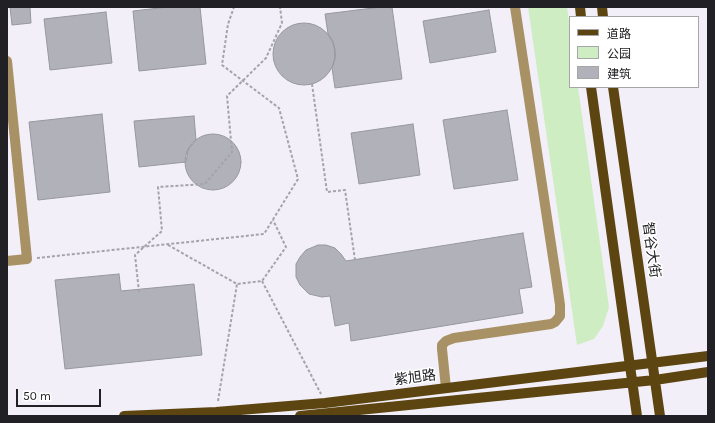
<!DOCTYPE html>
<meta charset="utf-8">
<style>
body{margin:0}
#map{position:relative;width:715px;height:423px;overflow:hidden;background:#f2eff8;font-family:Karla,"Noto Sans SC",sans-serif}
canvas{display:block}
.frame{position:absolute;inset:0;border:8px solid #212024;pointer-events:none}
.legend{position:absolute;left:569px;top:16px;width:130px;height:72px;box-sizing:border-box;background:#fff;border:1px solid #a6a6a7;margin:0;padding:5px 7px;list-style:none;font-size:12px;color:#212024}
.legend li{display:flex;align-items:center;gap:8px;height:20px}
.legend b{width:20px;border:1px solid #a6a6a7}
.scale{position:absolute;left:16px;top:389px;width:85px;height:18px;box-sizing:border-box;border:2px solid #212024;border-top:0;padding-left:5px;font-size:12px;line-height:14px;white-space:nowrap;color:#212024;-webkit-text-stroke:3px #fff;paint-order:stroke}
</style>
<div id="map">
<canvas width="715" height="423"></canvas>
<div class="frame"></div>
<ul class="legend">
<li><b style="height:5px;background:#5d4511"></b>道路</li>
<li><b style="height:11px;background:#ceedc2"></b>公园</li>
<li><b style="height:11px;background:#b1b1ba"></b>建筑</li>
</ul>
<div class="scale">50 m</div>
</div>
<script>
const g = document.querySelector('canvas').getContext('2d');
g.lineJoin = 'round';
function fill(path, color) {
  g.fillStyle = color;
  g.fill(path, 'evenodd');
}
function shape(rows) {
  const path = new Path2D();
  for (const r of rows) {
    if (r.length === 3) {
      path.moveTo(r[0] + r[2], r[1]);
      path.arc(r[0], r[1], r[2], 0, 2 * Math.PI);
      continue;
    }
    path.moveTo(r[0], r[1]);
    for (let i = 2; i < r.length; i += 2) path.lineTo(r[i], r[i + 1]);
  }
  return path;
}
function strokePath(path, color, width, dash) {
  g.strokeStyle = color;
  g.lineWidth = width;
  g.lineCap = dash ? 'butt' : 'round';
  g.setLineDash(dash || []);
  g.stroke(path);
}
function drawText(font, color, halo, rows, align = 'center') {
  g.font = font + ' Karla,"Noto Sans SC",sans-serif';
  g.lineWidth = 3;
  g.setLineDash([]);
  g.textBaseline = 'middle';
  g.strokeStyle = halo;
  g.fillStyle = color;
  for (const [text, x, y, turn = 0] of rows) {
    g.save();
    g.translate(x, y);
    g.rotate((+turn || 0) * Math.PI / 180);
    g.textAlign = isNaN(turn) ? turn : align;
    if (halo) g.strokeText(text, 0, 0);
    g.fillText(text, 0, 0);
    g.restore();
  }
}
const green = shape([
 [528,7,567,7,570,29,570,87,578,87,609,307,603,326,594,339,577,345]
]);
const building = shape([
 [10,7,30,7,31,23,12,25,10,7],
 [168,7,200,7,206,64,139,71,133,11,168,7],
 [381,7,392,7,402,79,335,88,332,68,335,59,335,50,333,41,328,34,325,14,381,7],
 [489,10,496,52,430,63,423,21,489,10],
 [106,12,112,63,50,70,44,19,106,12],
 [304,54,31],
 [507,110,518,180,454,189,443,120,507,110],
 [102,114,110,192,38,200,29,122,102,114],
 [194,116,196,140,188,150,186,162,139,167,134,121,194,116],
 [413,124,420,175,359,184,351,133,413,124],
 [213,162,28],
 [523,233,532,287,519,289,523,313,351,341,349,323,335,326,330,296,322,297,309,294,300,285,296,277,296,264,300,257,306,250,318,245,326,245,335,248,341,254,346,261,523,233],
 [119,274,121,291,194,284,202,355,65,369,55,280,119,274]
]);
const path = shape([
 [312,84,327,192,345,190,355,260],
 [168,245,237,284,262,281,286,247,273,220],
 [37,258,264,234,298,179,279,108,222,65,228,24,234,7],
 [262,281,321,394],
 [218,401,237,284]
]);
const minor = shape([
 [7,61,27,259,7,261],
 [446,388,442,349,442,345,446,341,454,338,551,324,555,322,560,316,560,305,556,277,515,7]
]);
const major = shape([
 [580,7,581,17],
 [602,7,603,17],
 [591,87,637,416],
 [613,87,660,416],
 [124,416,216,412,325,403,708,356],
 [300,416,655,380,708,372]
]);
const pathBridge = shape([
 [139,292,135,255,162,231,158,187,205,184,232,152,227,96,266,58,282,23,280,7]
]);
const streetNames = [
 ["智谷大街",651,250,82],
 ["紫旭路",415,378,-7]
];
fill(green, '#ceedc2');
fill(building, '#b1b1ba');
strokePath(building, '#96979f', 1);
strokePath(path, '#a5a3aa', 2, [3, 2]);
strokePath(minor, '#a79165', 10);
strokePath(major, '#5d4511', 10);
strokePath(pathBridge, '#a5a3aa', 2, [3, 2]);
drawText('14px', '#212024', '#fff', streetNames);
</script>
